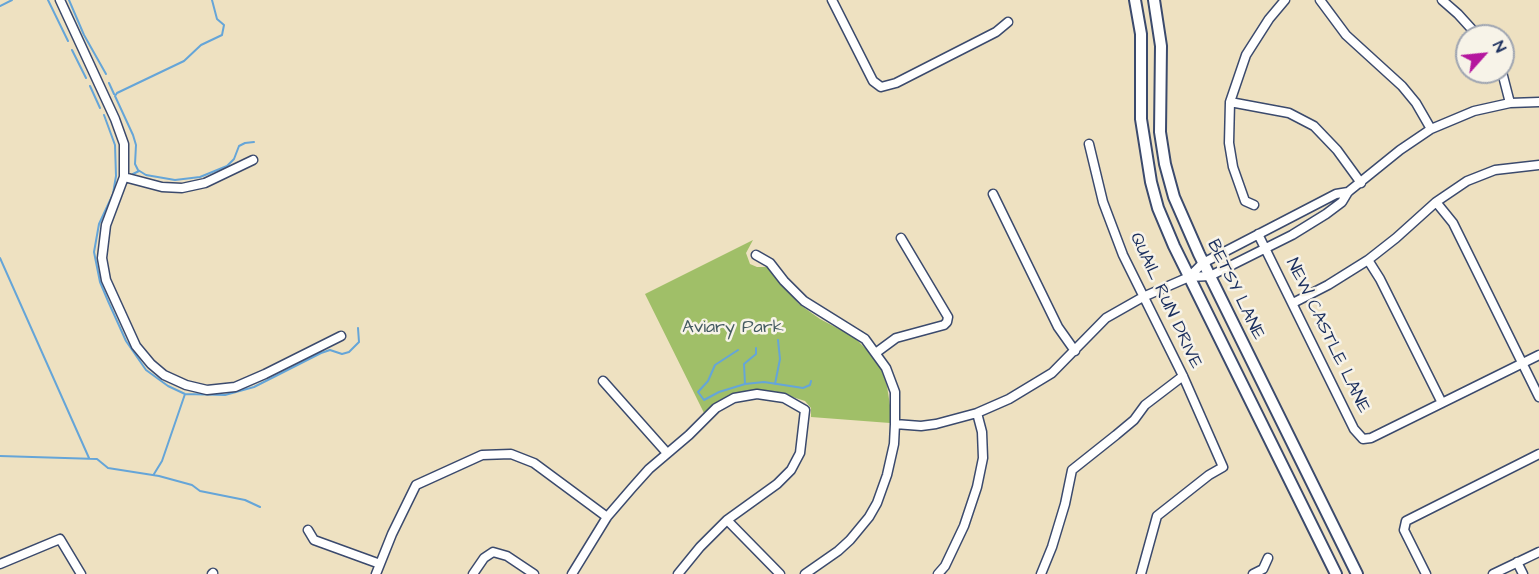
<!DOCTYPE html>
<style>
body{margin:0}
#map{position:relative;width:1539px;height:574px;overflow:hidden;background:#eee1c1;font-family:"Architects Daughter",sans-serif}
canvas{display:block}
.north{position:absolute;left:1455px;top:24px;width:60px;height:60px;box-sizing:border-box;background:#f7f3e8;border:2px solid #9fa5b1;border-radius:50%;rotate:63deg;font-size:16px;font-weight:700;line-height:24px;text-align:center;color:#1b2f5e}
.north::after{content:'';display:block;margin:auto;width:21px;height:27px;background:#b5179e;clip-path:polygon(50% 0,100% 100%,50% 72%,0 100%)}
</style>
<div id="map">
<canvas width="1539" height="574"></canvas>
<div class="north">N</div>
</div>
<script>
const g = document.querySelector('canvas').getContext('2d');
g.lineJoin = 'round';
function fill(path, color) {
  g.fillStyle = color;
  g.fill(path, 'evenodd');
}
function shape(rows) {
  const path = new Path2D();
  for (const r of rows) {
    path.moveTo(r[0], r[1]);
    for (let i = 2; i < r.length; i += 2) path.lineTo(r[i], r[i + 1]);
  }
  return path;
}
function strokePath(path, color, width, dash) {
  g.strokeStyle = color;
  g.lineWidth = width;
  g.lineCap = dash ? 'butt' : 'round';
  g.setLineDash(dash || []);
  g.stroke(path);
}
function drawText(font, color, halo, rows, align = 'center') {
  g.font = font + ' "Architects Daughter",sans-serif';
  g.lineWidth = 5;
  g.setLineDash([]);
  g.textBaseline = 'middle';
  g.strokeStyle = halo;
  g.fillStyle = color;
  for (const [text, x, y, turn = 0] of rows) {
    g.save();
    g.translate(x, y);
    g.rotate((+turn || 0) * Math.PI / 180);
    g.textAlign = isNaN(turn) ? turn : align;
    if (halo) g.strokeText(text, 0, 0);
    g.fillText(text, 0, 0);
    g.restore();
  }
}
const green = shape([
 [753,240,746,253,750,264,757,267,767,267,799,304,820,319,854,337,873,356,881,369,887,386,891,412,890,423,811,417,811,408,805,401,777,392,762,390,735,394,717,402,704,413,645,294]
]);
const stream = shape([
 [48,0,68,41],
 [69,0,84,35,106,74],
 [212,0,217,19,224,25,222,35,201,45,184,61,117,93,115,96,133,135,136,145,135,164,138,170,146,175,175,180,200,177,227,166,234,159,239,146,245,143,254,142],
 [0,6,12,0],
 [72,50,86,78],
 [109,83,114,94],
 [90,86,100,108],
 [104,115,115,145,116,176,113,194,99,224,94,252,100,282,108,301,126,341,146,370,168,386,185,394,225,395,254,387,321,353,330,350,342,354,349,352,359,342,358,328],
 [133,174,139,171],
 [0,258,89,458],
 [738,350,715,365,708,381,698,392,704,400,719,392,745,384,764,382,803,388,810,385,811,381],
 [745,384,744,364,756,354,756,348],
 [775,384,780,359,778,340],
 [0,456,97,459,108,468,159,476,192,485,200,491,245,500,260,507],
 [154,474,162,461,185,394]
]);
const minor = shape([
 [60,0,115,119,124,144,124,177,106,225,102,258,106,280,136,346,151,364,164,375,186,385,207,390,235,387,265,374,341,336],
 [832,0,873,81,881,87,896,83,996,32,1008,22],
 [1320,0,1346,35,1402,86,1416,103,1431,129],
 [1442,0,1458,14,1478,36],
 [1502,72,1510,103],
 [1230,102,1289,113,1314,126,1337,150,1361,183],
 [1089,144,1103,202,1123,255,1183,376,1223,467,1209,475,1157,516,1141,574],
 [124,177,162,187,182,188,205,183,253,160],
 [993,194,1058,327,1075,351],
 [1436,202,1453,223,1539,397],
 [1254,205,1245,201,1233,167,1229,143,1230,102,1246,55,1269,19,1285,0],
 [1258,234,1354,429,1363,439,1371,438,1539,355],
 [756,255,770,263,784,281,804,301,865,339,886,368,895,392,895,424,894,444,887,475,877,503,869,517,850,540,838,551,805,574],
 [1368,260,1380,279,1442,403],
 [1189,277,1203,263,1336,194,1348,192],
 [1293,303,1328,285,1368,260,1396,238,1436,202,1467,181,1495,170,1539,165],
 [877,352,896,338,944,325,947,322,948,317,901,238],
 [603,381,667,453],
 [895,424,921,426,936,424,977,413,1009,399,1052,373,1106,318,1143,297,1189,277,1210,276,1292,235,1326,214,1342,202,1348,192,1400,150,1431,129,1474,111,1510,103,1539,102],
 [727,520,780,574],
 [308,530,314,540,380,564],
 [1517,562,1523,574],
 [0,564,60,539,81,574],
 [212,574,213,573],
 [376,574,392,534,416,485,482,455,511,454,534,463,607,517],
 [473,574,484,558,493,552,507,556,534,574],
 [572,574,607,517,632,488,649,469,689,435,716,408,734,398,757,394,784,398,805,410,800,453,791,470,777,484,727,520,700,547,678,574],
 [938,574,945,566,964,526,977,487,983,458,982,432,977,413],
 [1041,574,1052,547,1065,504,1072,470,1116,435,1134,420,1145,405,1183,376],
 [1253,574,1263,569,1268,558],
 [1426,574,1404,530,1406,521,1539,454],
 [1493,574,1539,552]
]);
const secondary = shape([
 [1135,0,1141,34,1141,119,1151,182,1158,208,1174,246,1336,574],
 [1154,0,1161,46,1160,132,1165,164,1174,197,1199,254,1357,574]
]);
const streetNames = [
 ["BETSY LANE",1235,290,64],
 ["QUAIL RUN DRIVE",1165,301,65],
 ["NEW CASTLE LANE",1327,336,64]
];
const parkNames = [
 ["Aviary Park",733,328]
];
fill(green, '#a0bf68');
strokePath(stream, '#65a5d8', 2);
strokePath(minor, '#3b4a6d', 11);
strokePath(secondary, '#3b4a6d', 14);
strokePath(minor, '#fff', 8);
strokePath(secondary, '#fff', 10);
drawText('18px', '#1b2f5e', '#f7f3e8', streetNames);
drawText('18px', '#435a61', '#f7f3e8', parkNames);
</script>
